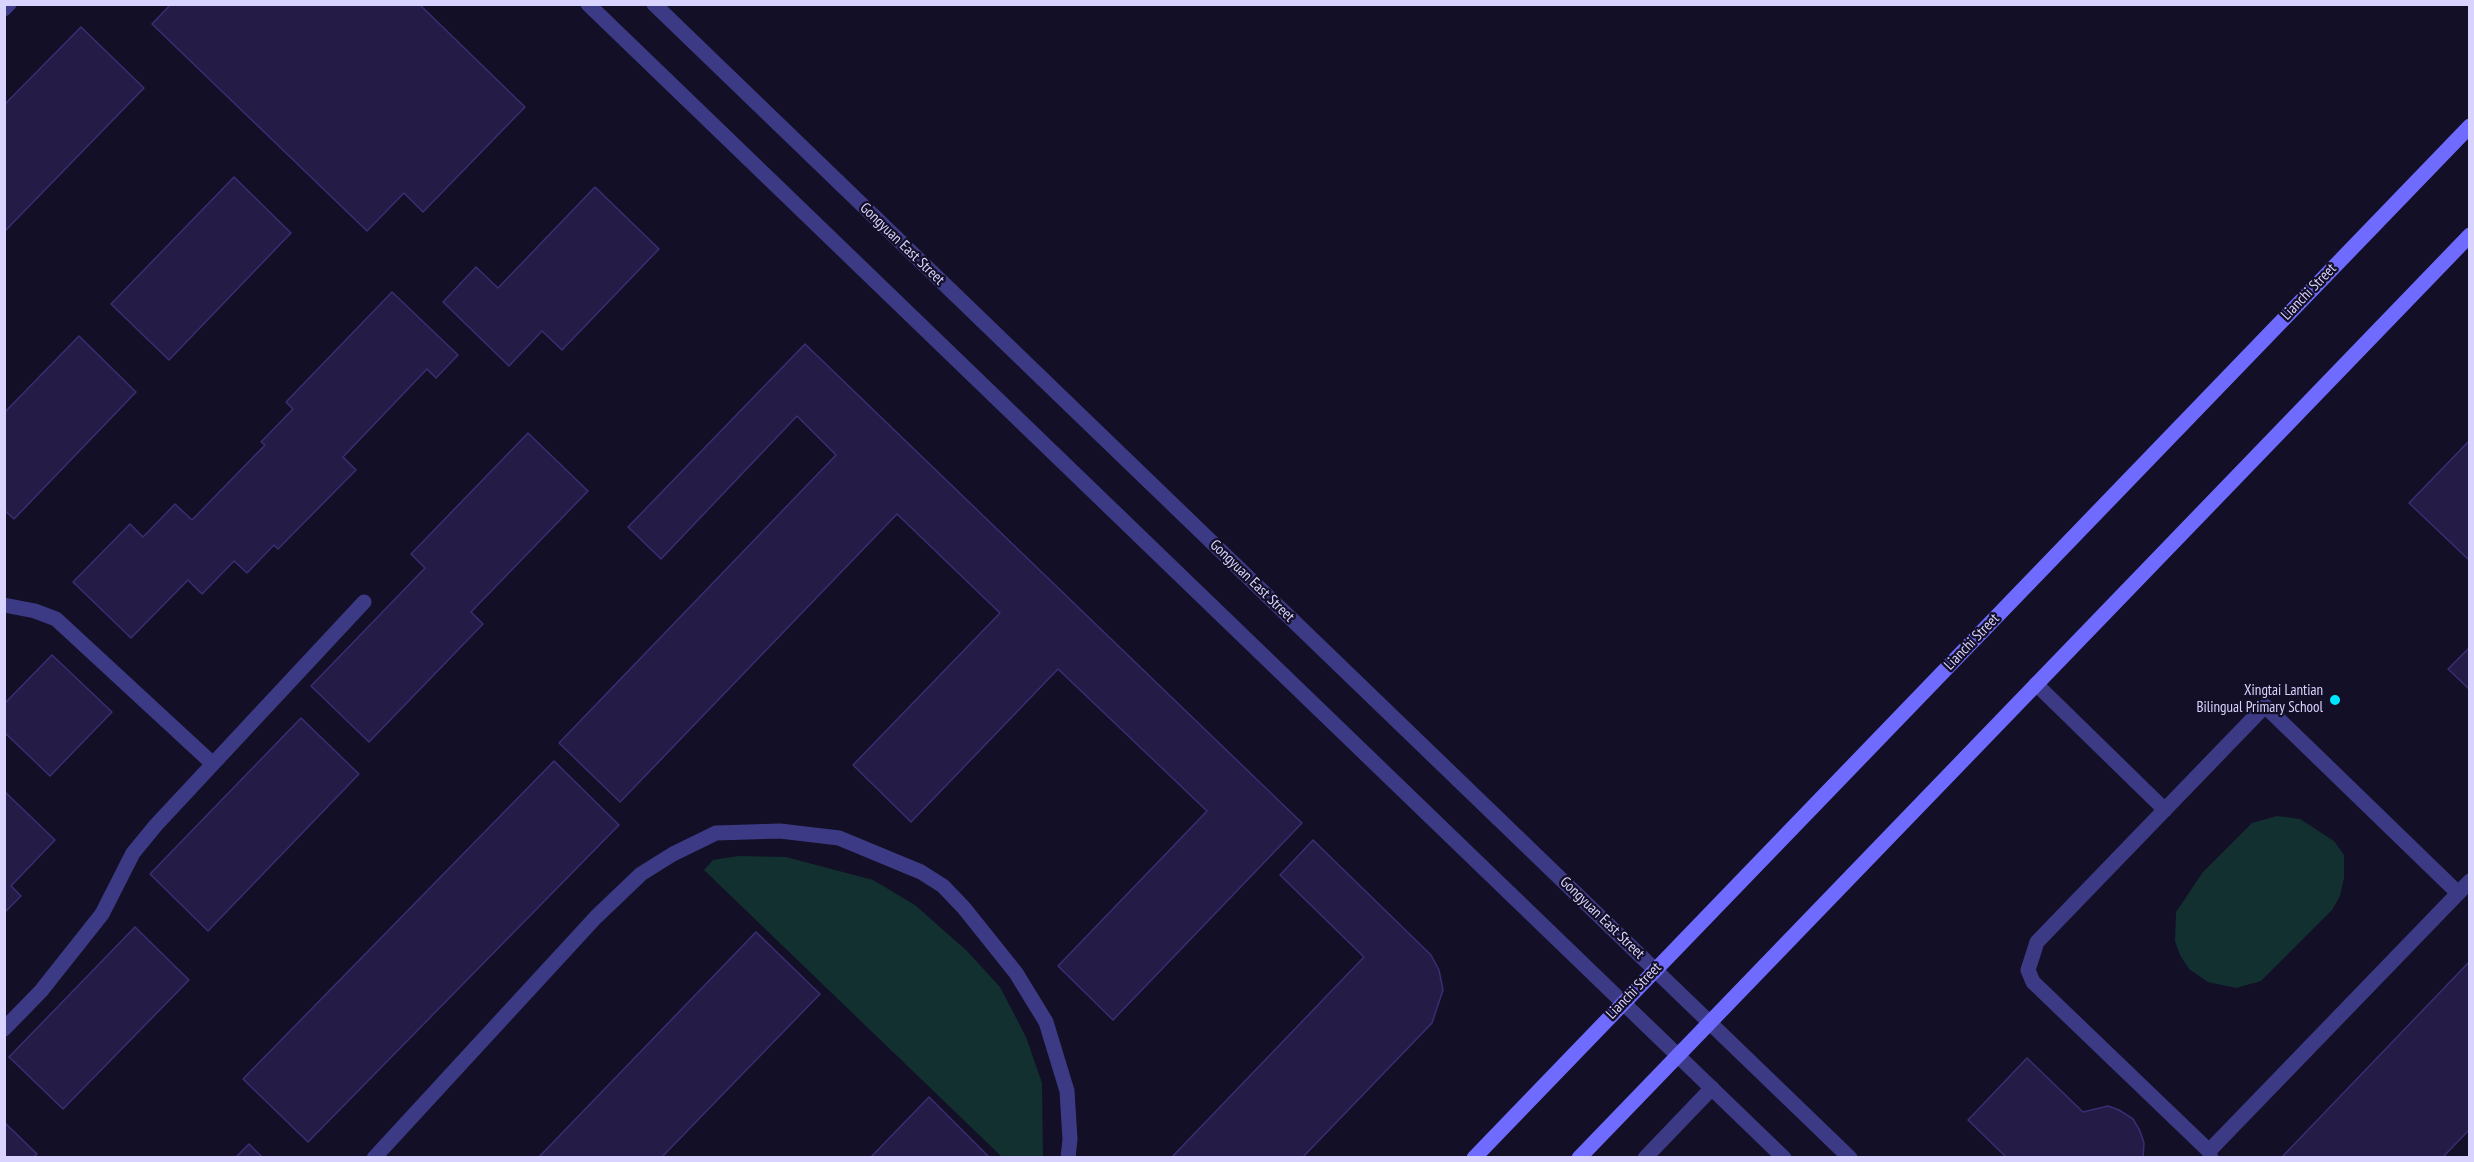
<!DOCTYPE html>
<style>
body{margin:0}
#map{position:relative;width:2474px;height:1162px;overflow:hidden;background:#130f26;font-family:"PT Sans Narrow",sans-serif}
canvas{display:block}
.frame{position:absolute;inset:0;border:6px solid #d9d4ff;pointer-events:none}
</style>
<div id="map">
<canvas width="2474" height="1162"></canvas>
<div class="frame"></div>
</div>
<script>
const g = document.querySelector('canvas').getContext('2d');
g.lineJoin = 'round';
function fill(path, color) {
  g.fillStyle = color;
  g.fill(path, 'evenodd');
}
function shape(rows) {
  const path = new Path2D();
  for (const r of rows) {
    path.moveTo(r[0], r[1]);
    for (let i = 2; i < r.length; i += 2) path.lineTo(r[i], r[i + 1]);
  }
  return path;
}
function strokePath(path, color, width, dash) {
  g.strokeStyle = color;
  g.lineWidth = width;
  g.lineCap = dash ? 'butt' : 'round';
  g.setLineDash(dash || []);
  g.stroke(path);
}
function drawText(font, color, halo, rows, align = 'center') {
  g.font = font + ' "PT Sans Narrow",sans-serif';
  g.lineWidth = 4.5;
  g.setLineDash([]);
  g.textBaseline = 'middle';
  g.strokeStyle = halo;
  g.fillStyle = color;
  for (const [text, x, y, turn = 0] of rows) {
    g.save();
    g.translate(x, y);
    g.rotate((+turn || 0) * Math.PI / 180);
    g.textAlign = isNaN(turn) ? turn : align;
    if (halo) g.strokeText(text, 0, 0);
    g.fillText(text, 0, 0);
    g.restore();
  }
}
const green = shape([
 [2277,816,2300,819,2334,841,2344,855,2344,878,2340,896,2332,910,2261,981,2236,988,2208,982,2189,969,2180,955,2175,941,2176,912,2203,872,2252,823],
 [738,856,786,857,873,880,915,905,967,951,1000,987,1026,1037,1042,1083,1043,1157,1002,1157,704,870,713,860]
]);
const building = shape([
 [171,4,419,4,525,107,423,212,404,193,367,231,152,24,171,4],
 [81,27,144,88,4,232,4,105,81,27],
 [234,177,291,233,169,360,111,304,234,177],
 [595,187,659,249,562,350,542,331,509,366,443,302,476,267,498,288,595,187],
 [392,292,458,355,436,378,427,369,343,457,356,470,278,549,274,545,247,573,234,561,202,594,188,580,131,638,73,582,130,524,143,537,175,504,192,520,265,445,261,442,293,409,286,402,392,292],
 [79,336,136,392,14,519,4,510,4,413,79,336],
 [805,344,1302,823,1113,1020,1058,966,1207,811,1058,669,911,822,853,765,1000,613,897,514,620,802,559,743,836,455,797,416,661,559,628,527,805,344],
 [528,433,588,491,471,612,483,624,369,742,311,686,425,568,411,554,528,433],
 [2470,440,2470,561,2409,503,2470,440],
 [2470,647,2470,690,2448,669,2470,647],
 [52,655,112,712,50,776,4,732,4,704,52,655],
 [301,718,359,774,208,931,150,874,301,718],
 [554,761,619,825,308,1142,243,1079,554,761],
 [4,791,55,840,11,886,21,896,4,913,4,791],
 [1313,840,1431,955,1439,970,1443,990,1432,1023,1302,1158,1171,1158,1364,957,1280,875,1313,840],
 [135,927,189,980,63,1109,9,1057,135,927],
 [756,932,820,994,661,1158,538,1158,756,932],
 [2470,961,2470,1129,2442,1158,2281,1158,2470,961],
 [2027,1058,2083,1112,2108,1106,2119,1110,2133,1119,2140,1131,2144,1143,2143,1158,2007,1158,1968,1120,2027,1058],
 [929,1097,990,1158,870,1158,929,1097],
 [4,1122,37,1154,33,1158,4,1158,4,1122],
 [249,1144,263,1158,235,1158,249,1144]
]);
const service = shape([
 [4,9,9,4],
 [4,605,35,611,56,619,213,764],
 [2036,684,2165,810],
 [4,1029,41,991,102,914,133,853,156,825,364,602],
 [2209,1151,2470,881],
 [374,1158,596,917,641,874,673,854,716,833,780,831,839,838,921,872,943,886,964,908,1016,973,1046,1022,1067,1091,1070,1139,1068,1158],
 [2211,1158,2209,1151,2033,982,2028,970,2037,942,2265,706,2458,893]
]);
const minor = shape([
 [1645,1158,1712,1088]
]);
const tertiary = shape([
 [588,4,1784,1158],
 [654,4,1850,1158]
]);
const secondary = shape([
 [1474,1158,2470,126],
 [1579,1158,2470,235]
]);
const markers = [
 [2335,700,6,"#00e5ff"]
];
const streetNames = [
 ["Gongyuan East Street",902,244,44],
 ["Lianchi Street",2309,292,-46],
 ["Gongyuan East Street",1252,581,44],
 ["Lianchi Street",1972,642,-46],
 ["Gongyuan East Street",1602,918,44],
 ["Lianchi Street",1634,991,-46]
];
const poiNames = [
 ["Xingtai Lantian",2323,691],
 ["Bilingual Primary School",2323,708]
];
fill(green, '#12302f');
fill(building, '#241b47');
strokePath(building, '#3b2d73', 1.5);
strokePath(service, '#3d3a85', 15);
strokePath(minor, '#3d3a85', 15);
strokePath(tertiary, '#3d3a85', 15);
strokePath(secondary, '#6f6bff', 15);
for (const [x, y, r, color] of markers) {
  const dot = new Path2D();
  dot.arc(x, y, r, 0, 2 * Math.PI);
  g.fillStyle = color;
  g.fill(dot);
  strokePath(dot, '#130f26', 2);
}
drawText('15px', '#d9d4ff', '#130f26', streetNames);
drawText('15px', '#d9d4ff', '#130f26', poiNames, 'right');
</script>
